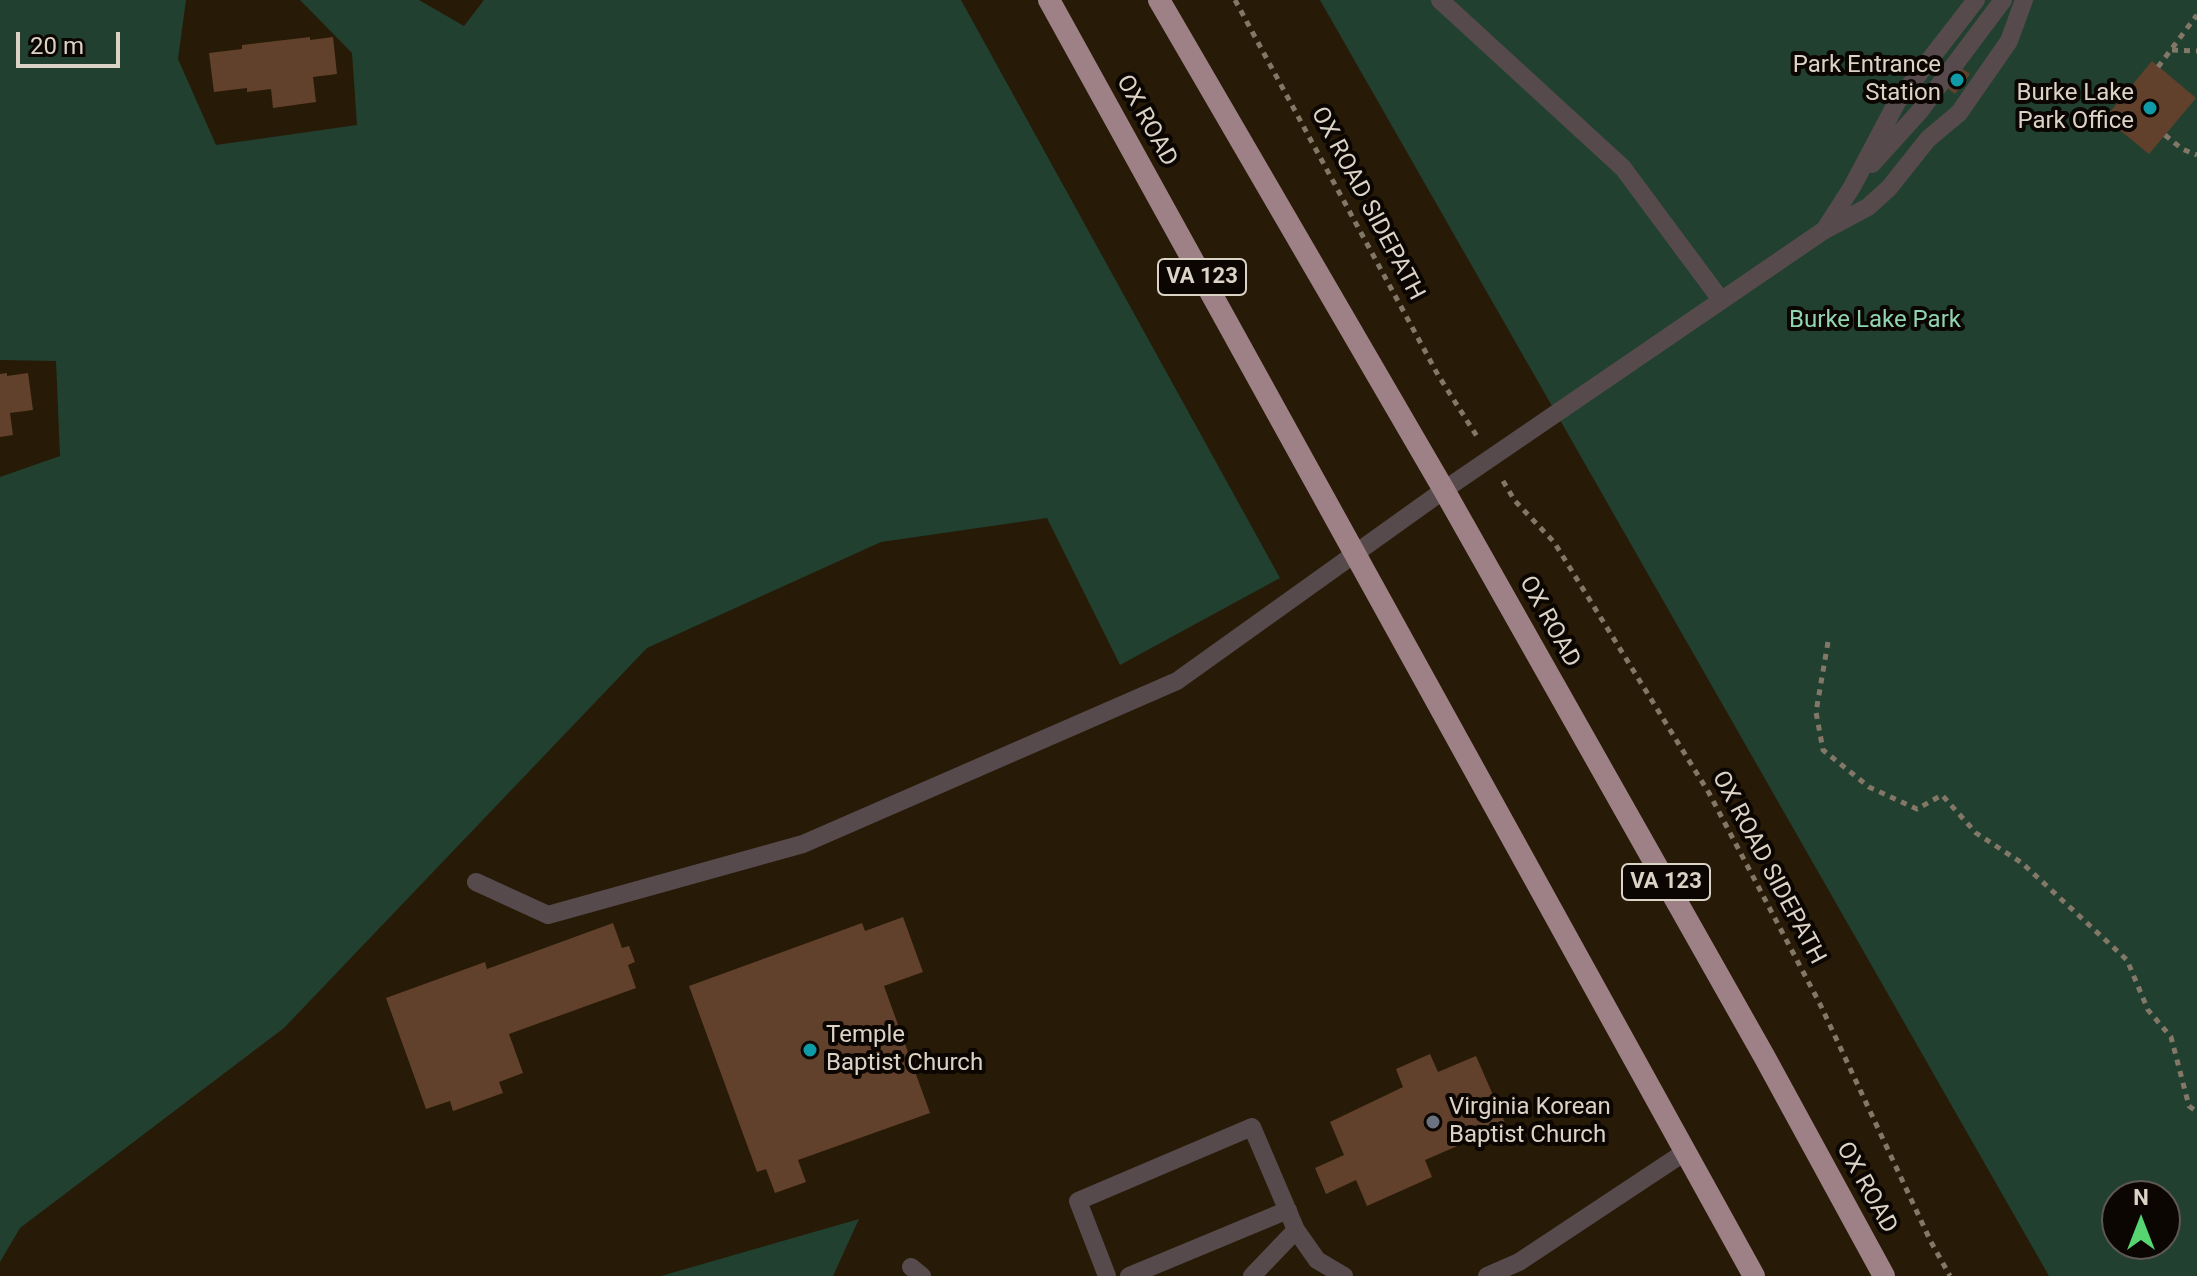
<!DOCTYPE html>
<style>
body{margin:0}
#map{position:relative;width:2197px;height:1276px;overflow:hidden;background:#271a06;font-family:Roboto,sans-serif}
canvas{display:block}
.north{position:absolute;left:2101px;top:1180px;width:80px;height:80px;box-sizing:border-box;background:#0b0602;border:2px solid #5f5851;border-radius:50%;rotate:0deg;font-size:22px;font-weight:700;line-height:32px;text-align:center;color:#dcd3c7}
.north::after{content:'';display:block;margin:auto;width:28px;height:36px;background:#57d570;clip-path:polygon(50% 0,100% 100%,50% 72%,0 100%)}
.scale{position:absolute;left:16px;top:32px;width:104px;height:36px;box-sizing:border-box;border:4px solid #dcd3c7;border-top:0;padding-left:10px;font-size:24px;line-height:28px;white-space:nowrap;color:#dcd3c7;-webkit-text-stroke:6px #0b0602;paint-order:stroke}
</style>
<div id="map">
<canvas width="2197" height="1276"></canvas>
<div class="north">N</div>
<div class="scale">20 m</div>
</div>
<script>
const g = document.querySelector('canvas').getContext('2d');
g.lineJoin = 'round';
function fill(path, color) {
  g.fillStyle = color;
  g.fill(path, 'evenodd');
}
function shape(rows) {
  const path = new Path2D();
  for (const r of rows) {
    path.moveTo(r[0], r[1]);
    for (let i = 2; i < r.length; i += 2) path.lineTo(r[i], r[i + 1]);
  }
  return path;
}
function strokePath(path, color, width, dash) {
  g.strokeStyle = color;
  g.lineWidth = width;
  g.lineCap = dash ? 'butt' : 'round';
  g.setLineDash(dash || []);
  g.stroke(path);
}
function drawText(font, color, halo, rows, align = 'center') {
  g.font = font + ' Roboto,sans-serif';
  g.lineWidth = 8;
  g.setLineDash([]);
  g.textBaseline = 'middle';
  g.strokeStyle = halo;
  g.fillStyle = color;
  for (const [text, x, y, turn = 0] of rows) {
    g.save();
    g.translate(x, y);
    g.rotate((+turn || 0) * Math.PI / 180);
    g.textAlign = isNaN(turn) ? turn : align;
    if (halo) g.strokeText(text, 0, 0);
    g.fillText(text, 0, 0);
    g.restore();
  }
}
const green = shape([
 [0,0,186,0,178,59,216,145,357,125,352,53,300,0,419,0,464,26,484,0,961,0,1280,578,1120,665,1047,518,881,542,647,648,284,1028,20,1228,0,1262,0,477,60,456,56,361,0,360],
 [1320,0,2197,0,2197,1276,2049,1276],
 [2117,1196,2165,1196,2165,1244,2117,1244],
 [859,1219,833,1276,661,1276]
]);
const building = shape([
 [310,37,310,40,333,37,337,74,313,77,316,102,273,108,271,89,247,92,247,88,214,92,209,53,242,49,242,45],
 [2152,61,2196,98,2149,154,2105,118],
 [1960,67,1970,74,1955,94,1946,87],
 [7,373,7,376,28,373,33,410,10,413,13,435,0,437,0,374],
 [903,917,923,972,884,986,930,1113,798,1160,806,1182,775,1193,766,1169,757,1172,689,986,862,923,865,931],
 [613,923,622,948,629,946,635,962,628,965,636,988,509,1034,523,1073,499,1082,503,1093,453,1111,450,1101,426,1109,386,998,485,962,487,969],
 [1430,1054,1438,1072,1476,1056,1506,1125,1425,1160,1432,1177,1367,1206,1356,1180,1326,1194,1315,1168,1344,1155,1330,1122,1403,1087,1396,1069]
]);
const path = shape([
 [1235,0,1438,375,1478,438],
 [2172,50,2197,51],
 [2158,67,2197,15],
 [2165,135,2182,149,2197,155],
 [1503,481,1515,501,1554,542,1709,793,1820,1004,1931,1242,1950,1276],
 [1828,642,1816,712,1823,750,1869,787,1917,809,1942,795,1976,833,2022,863,2127,960,2148,1010,2171,1037,2189,1106,2197,1112]
]);
const service = shape([
 [1440,0,1623,168,1721,300],
 [1872,164,1919,112,2003,0],
 [1825,229,1852,187,1897,102,1976,0],
 [476,882,548,915,803,844,1177,681,1444,490,1823,231,1868,207,1889,188,1928,139,1959,113,2009,41,2024,0],
 [911,1267,922,1276],
 [1107,1276,1078,1201,1252,1127,1296,1230,1317,1260,1344,1276],
 [1129,1276,1288,1210],
 [1252,1276,1296,1230],
 [1487,1276,1519,1262,1685,1152]
]);
const trunk = shape([
 [1049,0,1754,1276],
 [1159,0,1444,490,1764,1056,1884,1276]
]);
const markers = [
 [1957,80,8,"#0f9aa8"],
 [2150,108,8,"#0f9aa8"],
 [810,1050,8,"#0f9aa8"],
 [1433,1122,8,"#6b7280"]
];
const shields = [
 [1202,277,88],
 [1666,882,88]
];
const shieldNames = [
 ["VA 123",1202,277],
 ["VA 123",1666,882]
];
const poiNames = [
 ["Park Entrance",1941,66],
 ["Station",1941,94],
 ["Burke Lake",2134,94],
 ["Park Office",2134,122],
 ["Temple",826,1036,"left"],
 ["Baptist Church",826,1064,"left"],
 ["Virginia Korean",1449,1108,"left"],
 ["Baptist Church",1449,1136,"left"]
];
const streetNames = [
 ["OX ROAD",1146,121,61],
 ["OX ROAD SIDEPATH",1367,204,62],
 ["OX ROAD",1549,622,61],
 ["OX ROAD SIDEPATH",1768,868,62],
 ["OX ROAD",1866,1188,61]
];
const parkNames = [
 ["Burke Lake Park",1875,321]
];
fill(green, '#214030');
fill(building, '#62412c');
strokePath(path, '#837868', 5, [6, 6]);
strokePath(service, '#574a4d', 18);
strokePath(trunk, '#9d8186', 22);
for (const [x, y, r, color] of markers) {
  const dot = new Path2D();
  dot.arc(x, y, r, 0, 2 * Math.PI);
  g.fillStyle = color;
  g.fill(dot);
  strokePath(dot, '#0b0602', 3);
}
for (const [x, y, w] of shields) {
  const box = new Path2D();
  box.roundRect(x - w / 2, y - 18, w, 36, 6);
  g.fillStyle = '#0b0602';
  g.fill(box);
  strokePath(box, '#dcd3c7', 2);
}
drawText('bold 22px', '#dcd3c7', null, shieldNames);
drawText('24px', '#dcd3c7', '#0b0602', poiNames, 'right');
drawText('24px', '#dcd3c7', '#0b0602', streetNames);
drawText('24px', '#90d4b0', '#0b0602', parkNames);
</script>
